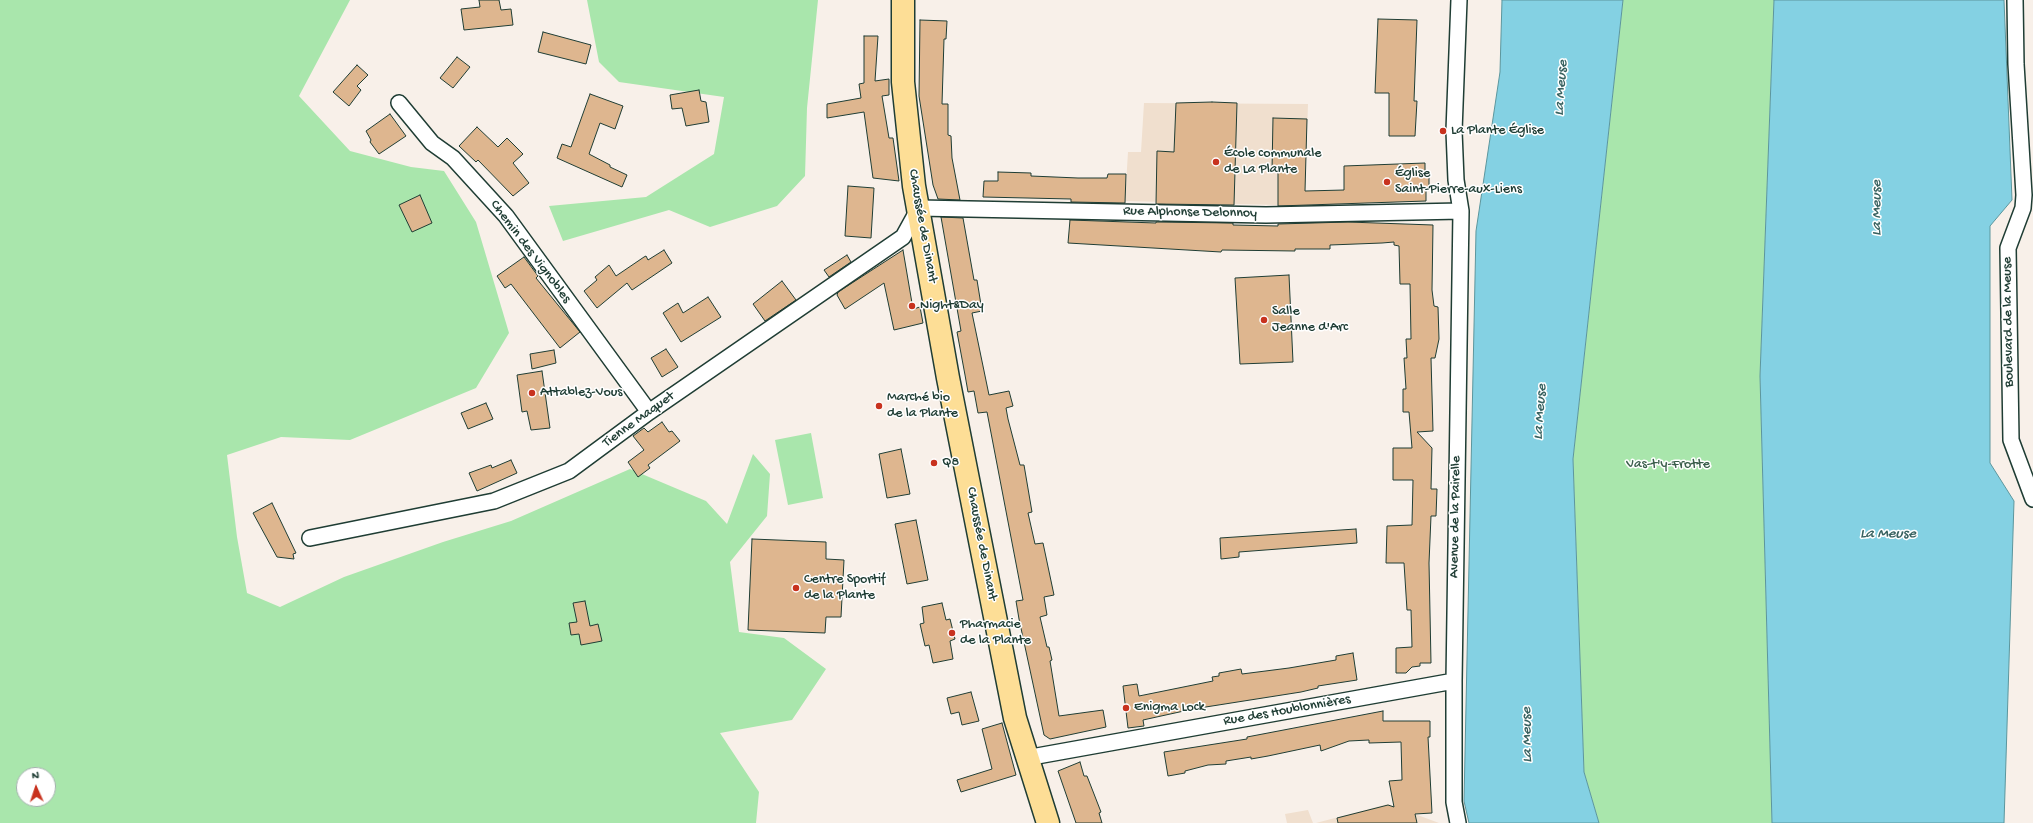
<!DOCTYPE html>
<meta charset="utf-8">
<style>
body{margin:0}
#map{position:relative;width:2033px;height:823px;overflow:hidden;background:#f8f0e9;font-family:"Gochi Hand",sans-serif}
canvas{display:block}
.north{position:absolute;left:16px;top:767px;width:40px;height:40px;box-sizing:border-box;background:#fff;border:1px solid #a5b1ae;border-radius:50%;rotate:357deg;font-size:11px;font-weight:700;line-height:16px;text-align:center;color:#1f3d34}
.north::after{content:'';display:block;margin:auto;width:14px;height:18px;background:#c8321e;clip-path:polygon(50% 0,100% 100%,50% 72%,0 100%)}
</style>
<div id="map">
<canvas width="2033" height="823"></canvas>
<div class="north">N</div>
</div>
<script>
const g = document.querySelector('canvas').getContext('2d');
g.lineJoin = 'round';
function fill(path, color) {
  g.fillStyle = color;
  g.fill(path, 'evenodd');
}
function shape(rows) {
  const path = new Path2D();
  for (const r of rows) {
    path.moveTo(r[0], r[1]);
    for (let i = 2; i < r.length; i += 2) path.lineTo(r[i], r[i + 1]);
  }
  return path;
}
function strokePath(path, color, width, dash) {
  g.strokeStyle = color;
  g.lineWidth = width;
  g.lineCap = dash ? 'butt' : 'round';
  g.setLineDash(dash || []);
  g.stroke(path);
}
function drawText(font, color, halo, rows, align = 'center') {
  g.font = font + ' "Gochi Hand",sans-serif';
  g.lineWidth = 3;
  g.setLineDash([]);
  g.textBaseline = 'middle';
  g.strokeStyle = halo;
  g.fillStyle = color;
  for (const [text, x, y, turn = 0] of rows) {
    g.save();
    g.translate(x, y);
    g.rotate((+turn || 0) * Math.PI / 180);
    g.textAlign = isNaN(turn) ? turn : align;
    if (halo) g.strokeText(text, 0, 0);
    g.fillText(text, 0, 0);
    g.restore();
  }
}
const built = shape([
 [1144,103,1308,104,1305,191,1278,205,1125,201,1128,152,1141,152],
 [1388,804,1439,823,1316,823],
 [1308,810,1313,823,1287,823,1285,814]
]);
const green = shape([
 [0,0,350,0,299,96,350,151,411,167,444,171,476,222,509,333,476,388,350,440,281,437,227,455,237,537,247,593,280,607,344,577,443,542,511,521,630,469,706,501,727,524,753,454,770,474,767,516,730,562,739,632,784,638,826,669,792,720,720,733,759,792,756,823,0,823],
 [24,775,48,775,48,799,24,799],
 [587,0,818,0,807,108,805,176,777,206,710,227,669,210,563,241,549,206,646,197,714,154,724,97,619,82,599,62],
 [1623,0,1774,0,1760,376,1772,823,1599,823,1584,772,1573,459],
 [811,433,823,498,788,505,775,440]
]);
const water = shape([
 [1502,0,1623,0,1573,459,1584,772,1599,823,1469,823,1464,801,1476,231,1500,72,1502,0],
 [1774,0,2004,0,2012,200,1990,226,1990,463,2014,501,2004,823,1772,823,1760,376,1774,0]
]);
const building = shape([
 [479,0,499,0,501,10,511,9,513,25,464,30,461,9,480,7,479,0],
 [1378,19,1417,20,1414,101,1417,101,1415,136,1389,136,1389,93,1375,93,1378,19],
 [920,20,947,21,946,39,944,39,942,104,948,104,948,135,951,136,952,158,960,200,938,199,933,185,919,96,920,20],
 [543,32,591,45,586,64,538,52,543,32],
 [864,36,878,36,875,81,889,79,889,95,882,96,889,138,893,138,899,181,873,178,864,112,827,118,827,104,861,98,859,84,864,83,864,36],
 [457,57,470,67,453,88,440,78,457,57],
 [357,65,368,75,357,86,361,90,349,106,333,92,357,65],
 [699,90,701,101,706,102,709,122,686,126,682,108,672,109,670,95,699,90],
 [590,94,623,106,615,129,600,123,589,154,610,165,610,167,627,175,622,187,557,158,562,144,571,147,590,94],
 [1212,102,1237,103,1234,205,1156,204,1157,151,1174,152,1176,103,1212,102],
 [390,114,406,136,379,154,370,142,371,140,366,131,390,114],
 [1273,118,1307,119,1305,191,1344,190,1344,166,1425,163,1425,176,1429,176,1429,188,1426,188,1426,201,1278,206,1278,172,1272,171,1273,118],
 [477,127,498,147,507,138,523,154,513,163,529,183,513,196,478,160,476,162,459,146,477,127],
 [998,172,1031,173,1031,176,1078,178,1107,178,1108,174,1126,174,1125,203,1071,202,1071,199,983,197,984,181,998,181,998,172],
 [848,186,874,188,871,238,845,236,848,186],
 [420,195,432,223,412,232,399,205,420,195],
 [941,217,963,218,974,280,977,280,982,311,972,313,989,395,1009,391,1013,406,1006,408,1008,419,1020,465,1024,465,1032,512,1028,513,1035,544,1043,543,1054,595,1044,597,1047,615,1040,617,1047,647,1049,647,1052,660,1050,661,1059,716,1103,710,1106,727,1050,739,1044,735,1019,619,1016,601,1023,600,987,412,978,413,974,391,968,392,965,375,957,332,961,331,941,217],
 [1070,220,1156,223,1156,222,1233,223,1233,225,1278,226,1278,224,1348,222,1433,225,1432,290,1434,306,1438,307,1439,339,1435,358,1431,358,1433,431,1417,432,1432,448,1431,489,1437,489,1436,516,1431,516,1429,563,1431,663,1420,663,1420,666,1412,667,1406,673,1396,673,1396,648,1412,647,1411,610,1407,610,1404,563,1386,563,1387,526,1412,525,1413,480,1393,480,1393,448,1412,448,1409,412,1403,412,1403,389,1406,389,1404,358,1407,358,1406,339,1411,339,1410,284,1400,284,1399,246,1394,245,1394,242,1382,243,1330,245,1330,249,1295,249,1295,251,1222,250,1221,252,1068,243,1070,220],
 [664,250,672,263,632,290,627,283,597,308,584,291,597,280,595,277,609,265,616,276,644,257,646,256,648,260,664,250],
 [903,250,913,309,920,307,923,323,894,330,884,283,845,309,837,295,838,292,903,250],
 [847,255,851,262,829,277,824,270,847,255],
 [524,257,538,276,536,278,580,332,560,348,511,284,505,288,497,276,524,257],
 [1289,275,1293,362,1240,364,1235,278,1289,275],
 [782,281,796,300,765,321,753,304,782,281],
 [708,297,721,317,681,342,663,313,678,303,683,313,708,297],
 [666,349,678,367,662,377,651,358,666,349],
 [554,350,556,363,532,369,530,354,554,350],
 [542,371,550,428,531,430,527,411,522,412,517,375,542,371],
 [486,403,493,419,468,429,461,413,486,403],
 [662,422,669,432,672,431,680,441,648,465,650,468,638,477,628,462,644,450,633,436,644,428,648,432,662,422],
 [901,449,910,494,887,498,879,454,901,449],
 [511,460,517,473,477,491,469,473,491,465,492,468,511,460],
 [272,503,296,553,293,554,294,559,277,557,253,513,272,503],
 [916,520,928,580,907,584,895,524,916,520],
 [1356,529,1357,543,1239,552,1239,557,1221,559,1220,538,1356,529],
 [752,539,826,542,826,559,844,560,841,617,826,617,825,633,748,630,752,539],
 [585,601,590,626,598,624,602,641,581,645,579,634,571,635,569,623,577,622,573,603,585,601],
 [942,603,946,620,950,619,955,639,950,641,953,659,933,663,929,645,925,646,920,624,924,623,922,607,942,603],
 [1353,653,1357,680,1318,686,1318,688,1301,692,1193,709,1143,720,1144,726,1128,728,1123,686,1137,684,1139,696,1213,681,1212,677,1219,676,1219,673,1241,669,1242,674,1289,668,1336,660,1336,656,1353,653],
 [971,692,979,721,962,725,959,712,951,714,947,698,971,692],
 [1383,711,1383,721,1430,721,1430,737,1428,737,1432,813,1415,814,1417,823,1338,823,1337,818,1388,805,1394,807,1389,781,1402,780,1401,742,1369,743,1369,740,1349,741,1321,751,1320,745,1268,756,1251,759,1251,757,1226,761,1226,764,1208,765,1185,771,1185,773,1168,776,1164,752,1247,739,1247,737,1383,711],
 [1002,723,1016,775,961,792,957,780,992,769,982,729,1002,723],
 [1080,762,1084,776,1087,776,1101,812,1099,813,1102,823,1076,823,1058,771,1080,762]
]);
const minor = shape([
 [2015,0,2016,64,2024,195,2023,208,2008,248,2011,440,2033,499],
 [399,103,432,143,453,158,506,216,649,412],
 [310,538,494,501,569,471,649,412,903,237,919,208,1266,215,1461,211],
 [1026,758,1454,681],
 [1458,823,1454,802,1454,681,1461,211,1456,180,1454,131,1459,0]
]);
const primary = shape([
 [903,0,903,82,914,186,948,378,1015,718,1048,823]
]);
const markers = [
 [1443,131,4,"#c8321e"],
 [1216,162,4,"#c8321e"],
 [1387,182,4,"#c8321e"],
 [912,306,4,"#c8321e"],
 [1264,320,4,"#c8321e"],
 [532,393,4,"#c8321e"],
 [879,406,4,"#c8321e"],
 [934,463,4,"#c8321e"],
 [796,588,4,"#c8321e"],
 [952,633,4,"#c8321e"],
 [1126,708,4,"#c8321e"]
];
const poiNames = [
 ["La Plante Église",1451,131],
 ["École communale",1224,154],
 ["de La Plante",1224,170],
 ["Église",1395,174],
 ["Saint-Pierre-aux-Liens",1395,190],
 ["Night&Day",920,306],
 ["Salle",1272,312],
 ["Jeanne d'Arc",1272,328],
 ["Attablez-Vous",540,393],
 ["Marché bio",887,398],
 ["de la Plante",887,414],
 ["Q8",942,463],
 ["Centre Sportif",804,580],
 ["de la Plante",804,596],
 ["Pharmacie",960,625],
 ["de la Plante",960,641],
 ["Enigma Lock",1134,708]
];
const streetNames = [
 ["Rue Alphonse Delonnoy",1190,213,1],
 ["Chaussée de Dinant",922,226,80],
 ["Chemin des Vignobles",530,252,53],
 ["Boulevard de la Meuse",2009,322,-91],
 ["Tienne Maquet",639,420,-36],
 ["Avenue de la Pairelle",1456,517,-89],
 ["Chaussée de Dinant",981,544,79],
 ["Rue des Houblonnières",1287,711,-10]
];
const parkNames = [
 ["Vas-t'y-Frotte",1668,465]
];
const waterNames = [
 ["La Meuse",1562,88,-86],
 ["La Meuse",1878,208,-90],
 ["La Meuse",1541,412,-86],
 ["La Meuse",1888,535],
 ["La Meuse",1528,735,-91]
];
fill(built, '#f0dfce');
fill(green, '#a9e6ac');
fill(water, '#84d1e3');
strokePath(water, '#5c969d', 1);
fill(building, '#deb68f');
strokePath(building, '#1f3d34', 1);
strokePath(minor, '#1f3d34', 18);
strokePath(primary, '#1f3d34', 25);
strokePath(minor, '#fff', 15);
strokePath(primary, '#fdde96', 22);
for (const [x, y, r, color] of markers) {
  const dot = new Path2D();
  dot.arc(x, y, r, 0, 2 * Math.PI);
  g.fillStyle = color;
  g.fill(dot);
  strokePath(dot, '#fff', 1.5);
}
drawText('14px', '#1f3d34', '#fff', poiNames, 'left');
drawText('14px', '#1f3d34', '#fff', streetNames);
drawText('14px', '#3b5f4c', '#fff', parkNames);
drawText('italic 15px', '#386260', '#fff', waterNames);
</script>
